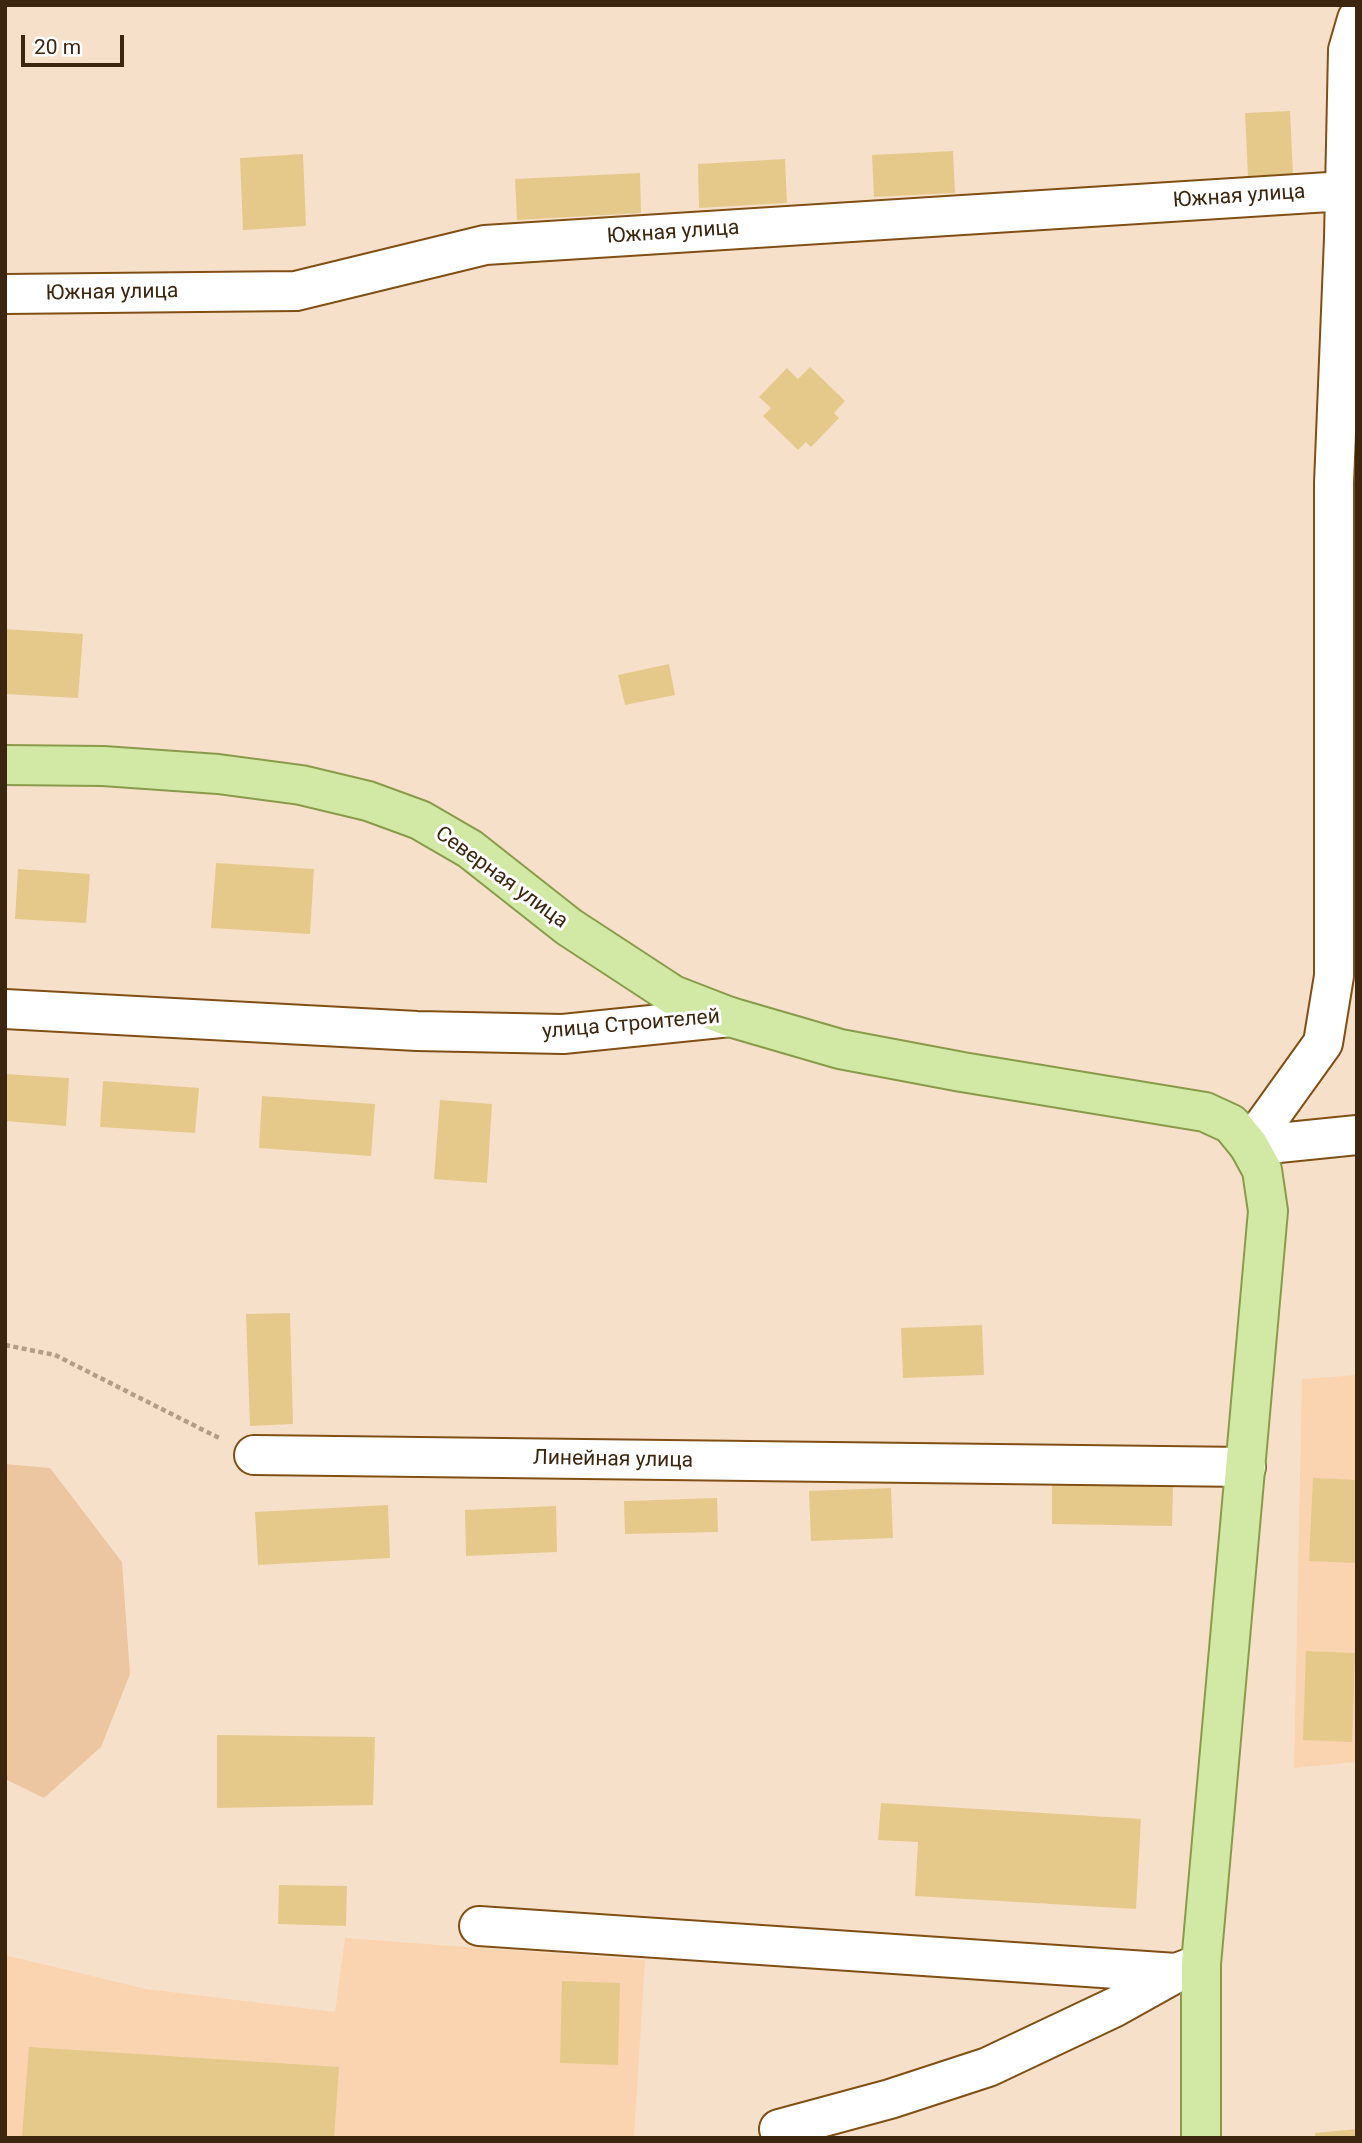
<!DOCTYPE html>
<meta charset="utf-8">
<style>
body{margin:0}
#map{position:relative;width:1362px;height:2143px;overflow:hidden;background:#f7e0ca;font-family:Roboto,sans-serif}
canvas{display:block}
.frame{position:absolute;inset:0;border:7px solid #3c260f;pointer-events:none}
.scale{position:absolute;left:21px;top:35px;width:103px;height:32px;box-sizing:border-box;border:4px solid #3c260f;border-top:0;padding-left:9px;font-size:21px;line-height:24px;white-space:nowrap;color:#3c260f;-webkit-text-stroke:5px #fff;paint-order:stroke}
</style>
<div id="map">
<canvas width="1362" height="2143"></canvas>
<div class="frame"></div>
<div class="scale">20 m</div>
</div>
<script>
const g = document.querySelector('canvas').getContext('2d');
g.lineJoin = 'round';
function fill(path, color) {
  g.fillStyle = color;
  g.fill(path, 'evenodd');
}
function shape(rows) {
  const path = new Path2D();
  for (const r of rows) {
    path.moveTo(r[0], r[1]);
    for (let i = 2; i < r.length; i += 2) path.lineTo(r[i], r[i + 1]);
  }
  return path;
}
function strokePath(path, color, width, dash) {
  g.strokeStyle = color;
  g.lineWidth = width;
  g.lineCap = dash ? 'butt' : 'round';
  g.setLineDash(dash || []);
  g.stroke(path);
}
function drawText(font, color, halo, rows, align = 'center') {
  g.font = font + ' Roboto,sans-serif';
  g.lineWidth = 6;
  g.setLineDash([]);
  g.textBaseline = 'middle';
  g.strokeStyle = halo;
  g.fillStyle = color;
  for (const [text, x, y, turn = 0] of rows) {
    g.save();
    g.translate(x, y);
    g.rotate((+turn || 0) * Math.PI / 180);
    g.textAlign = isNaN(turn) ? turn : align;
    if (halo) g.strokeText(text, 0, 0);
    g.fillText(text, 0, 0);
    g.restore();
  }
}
const built = shape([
 [1357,1375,1357,1762,1294,1768,1302,1379],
 [345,1938,645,1960,634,2138,5,2138,5,1955,146,1989,335,2012]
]);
const green = shape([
 [5,1464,50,1468,122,1562,130,1674,101,1747,44,1798,5,1779]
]);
const building = shape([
 [1290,111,1293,174,1248,176,1245,113],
 [953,151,955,193,874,197,872,155],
 [303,154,306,226,243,230,240,158],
 [785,159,787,203,699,208,698,164],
 [640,173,641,213,517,220,515,179],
 [810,367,845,401,834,413,839,418,811,447,806,442,798,450,763,416,771,408,759,397,787,368,798,379],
 [5,629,83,634,78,698,5,694],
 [669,664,675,695,625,705,618,675],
 [216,863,314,869,310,934,211,928],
 [18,869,90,874,86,923,15,919],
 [5,1074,69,1078,66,1126,5,1121],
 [103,1081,199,1088,195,1133,100,1127],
 [262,1096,375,1104,371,1156,259,1148],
 [440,1100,492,1104,487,1183,434,1179],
 [290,1313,293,1424,250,1426,246,1314],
 [982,1325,984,1375,903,1378,901,1328],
 [1313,1478,1357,1480,1357,1563,1309,1561],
 [1052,1484,1173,1486,1172,1526,1052,1524],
 [891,1488,893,1538,811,1541,809,1491],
 [717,1498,718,1532,625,1534,624,1501],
 [388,1505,390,1558,258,1565,255,1512],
 [556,1506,557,1552,466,1556,465,1510],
 [1306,1651,1355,1653,1352,1742,1303,1740],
 [217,1735,375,1737,373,1805,217,1808],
 [881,1803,1141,1819,1136,1909,915,1896,918,1842,878,1840],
 [279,1885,347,1886,346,1926,278,1924],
 [562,1981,620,1983,618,2065,560,2063],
 [29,2047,339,2067,334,2138,22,2136],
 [1357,2129,1357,2138,1315,2138,1315,2133]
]);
const path = shape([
 [5,1345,55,1355,221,1439]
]);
const minor = shape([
 [5,294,296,291,485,245,1345,191],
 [5,1009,417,1031,563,1034,730,1017],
 [1249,1146,1323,1043,1334,976,1334,483,1344,238,1348,50,1357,19],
 [1249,1146,1357,1135],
 [254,1455,1246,1467],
 [479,1926,1176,1973,1201,1964],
 [779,2129,890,2099,988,2067,1115,2007,1176,1973]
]);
const major = shape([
 [5,765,103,766,218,774,301,785,368,801,420,820,470,849,569,927,673,995,730,1017,840,1049,962,1072,1205,1112,1231,1124,1249,1146,1262,1170,1268,1211,1201,1964,1201,2138]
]);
const streetNames = [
 ["Южная улица",1239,197,-4],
 ["Южная улица",673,233,-4],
 ["Южная улица",112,293,-1],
 ["Северная улица",501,878,36],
 ["улица Строителей",631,1025,-5],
 ["Линейная улица",613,1460,1]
];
fill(built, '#fad4b0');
fill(green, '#ebc6a1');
fill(building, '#e5c98b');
strokePath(minor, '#804f13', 42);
strokePath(major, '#899b4a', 42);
strokePath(path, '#b49d87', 4.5, [5, 3.5]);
strokePath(minor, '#fff', 38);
strokePath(major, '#d1e9a5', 38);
drawText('21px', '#3c260f', '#fff', streetNames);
</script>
